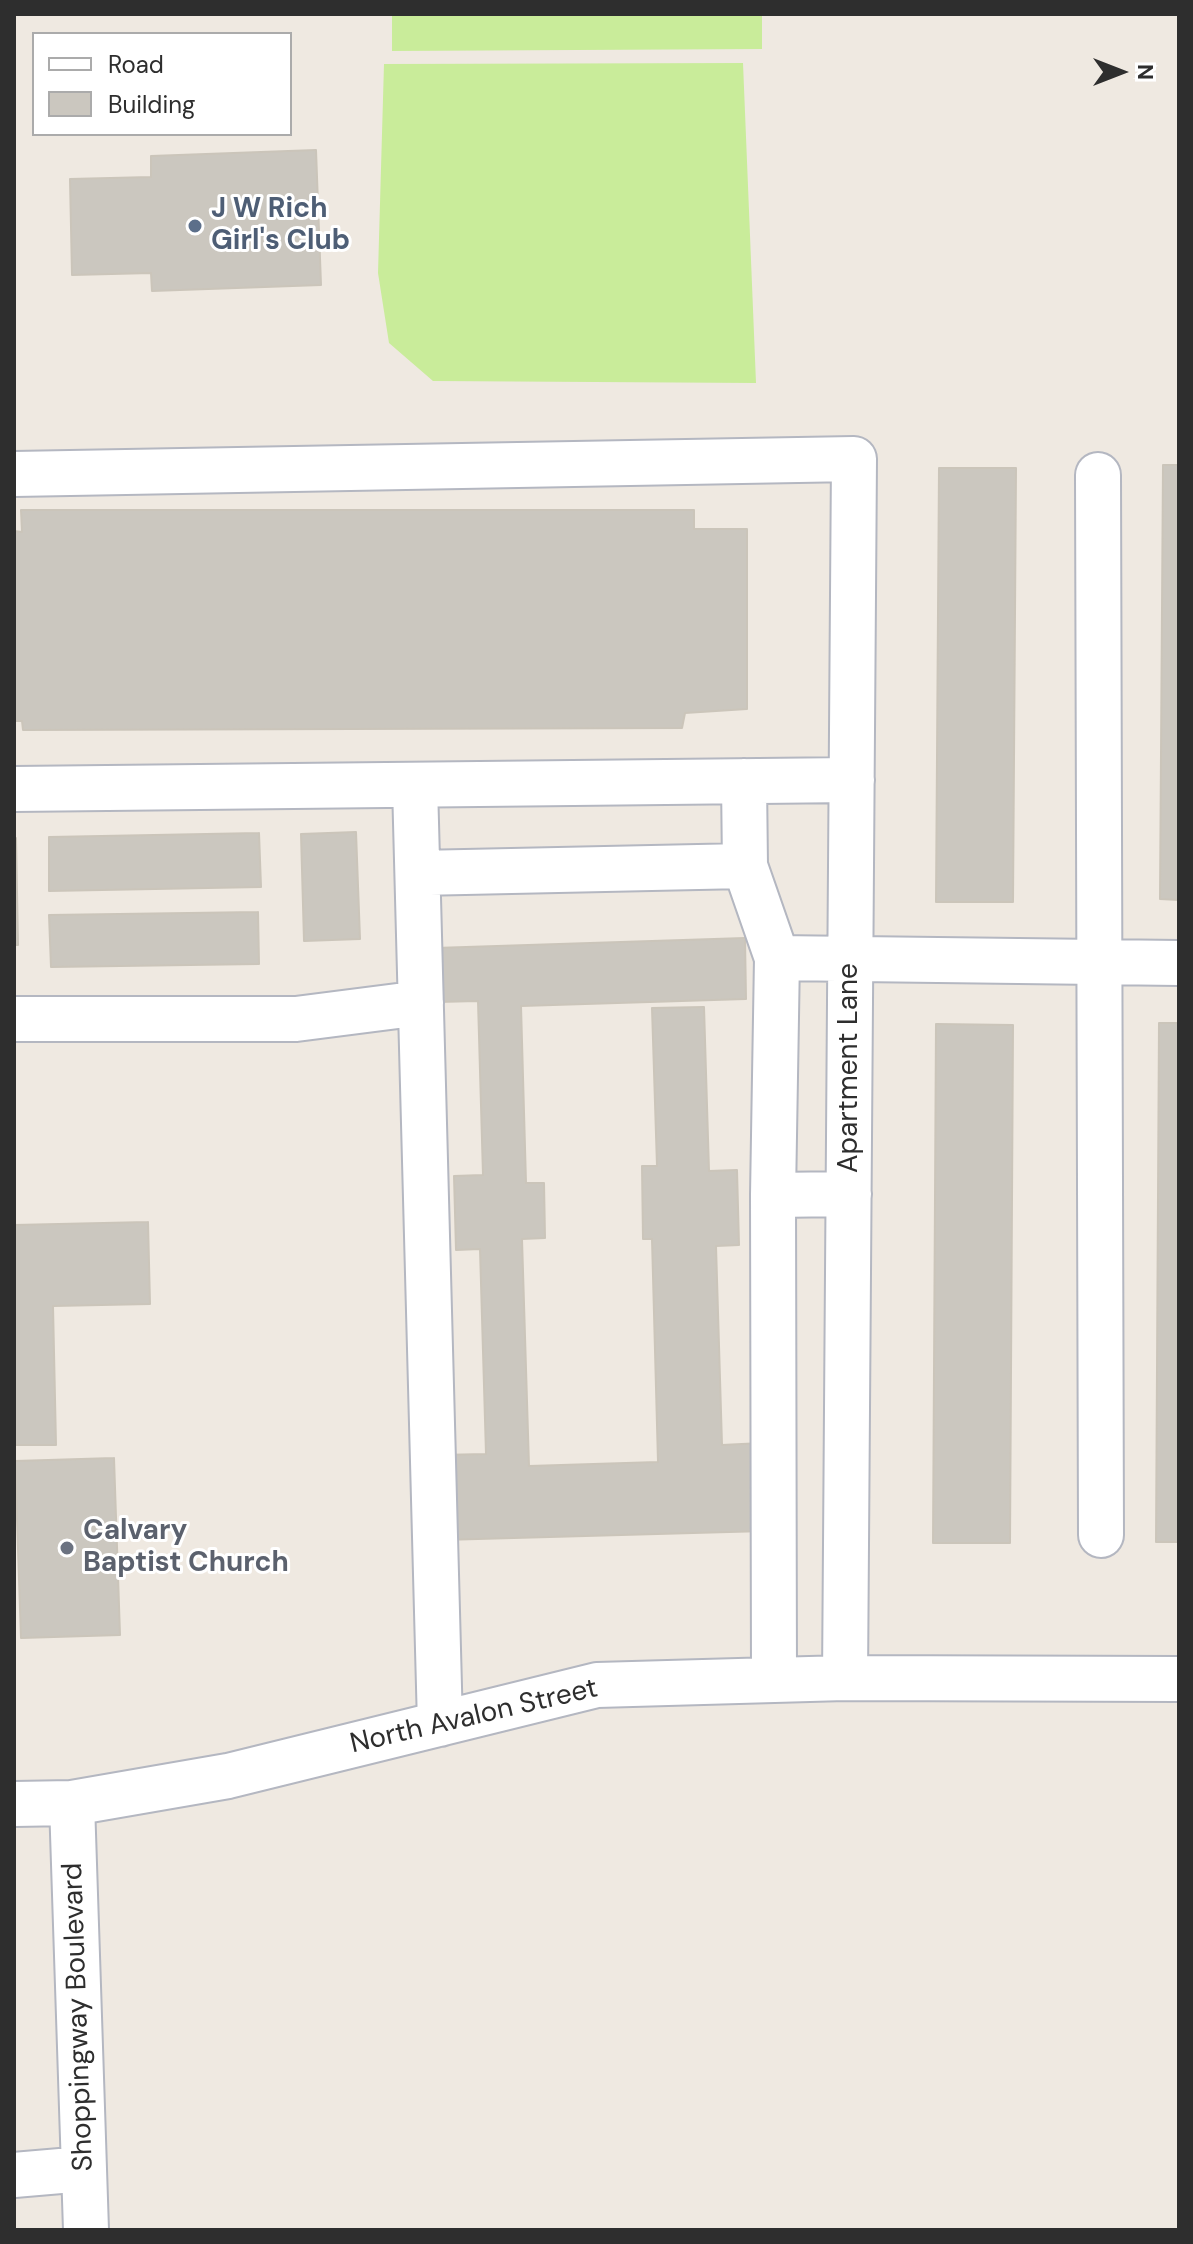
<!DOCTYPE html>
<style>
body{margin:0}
#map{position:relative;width:1193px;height:2244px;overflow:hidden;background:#efe9e1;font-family:"DM Sans",sans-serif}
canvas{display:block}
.frame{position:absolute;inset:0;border:16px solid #2e2e2e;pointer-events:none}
.legend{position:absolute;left:32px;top:32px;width:260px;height:104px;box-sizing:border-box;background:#fff;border:2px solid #ababab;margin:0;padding:10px 14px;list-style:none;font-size:24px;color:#2e2e2e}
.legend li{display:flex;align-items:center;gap:16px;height:40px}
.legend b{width:40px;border:2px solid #ababab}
.north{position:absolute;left:1081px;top:32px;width:80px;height:80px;-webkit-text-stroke:6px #fff;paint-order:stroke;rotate:90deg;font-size:22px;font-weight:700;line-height:32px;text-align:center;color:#2e2e2e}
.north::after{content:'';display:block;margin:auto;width:28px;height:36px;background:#2e2e2e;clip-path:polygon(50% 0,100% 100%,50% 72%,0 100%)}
</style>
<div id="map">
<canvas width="1193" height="2244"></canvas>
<div class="frame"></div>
<ul class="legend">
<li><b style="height:10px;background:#fff"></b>Road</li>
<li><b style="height:22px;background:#cbc7bf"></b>Building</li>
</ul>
<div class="north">N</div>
</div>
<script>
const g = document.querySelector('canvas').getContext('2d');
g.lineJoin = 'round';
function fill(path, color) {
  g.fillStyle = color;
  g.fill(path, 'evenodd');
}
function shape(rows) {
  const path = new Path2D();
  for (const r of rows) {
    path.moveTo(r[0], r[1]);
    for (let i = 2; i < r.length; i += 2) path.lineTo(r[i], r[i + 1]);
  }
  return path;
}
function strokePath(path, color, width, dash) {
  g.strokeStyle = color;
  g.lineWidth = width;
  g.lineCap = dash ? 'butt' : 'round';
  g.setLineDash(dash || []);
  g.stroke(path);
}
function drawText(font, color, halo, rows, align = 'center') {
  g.font = font + ' "DM Sans",sans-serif';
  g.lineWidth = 6;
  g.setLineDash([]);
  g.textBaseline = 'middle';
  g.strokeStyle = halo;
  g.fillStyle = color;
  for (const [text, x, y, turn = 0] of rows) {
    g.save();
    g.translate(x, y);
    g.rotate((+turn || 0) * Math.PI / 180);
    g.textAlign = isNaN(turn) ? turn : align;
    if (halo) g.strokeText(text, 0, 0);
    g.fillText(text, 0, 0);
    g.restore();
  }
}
const pitch = shape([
 [392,14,762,14,762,49,392,51],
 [743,63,756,383,433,381,389,343,378,273,384,64]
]);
const building = shape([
 [316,150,321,285,152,291,151,273,72,275,70,179,151,177,151,156,316,150],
 [1163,465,1179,465,1179,900,1160,899,1163,465],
 [939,468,1016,468,1013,902,936,902,939,468],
 [21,510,694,510,694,529,747,529,747,709,685,713,682,728,23,730,22,721,14,721,14,531,22,532,21,510],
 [356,832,360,939,304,941,301,834,356,832],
 [259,833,261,887,49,891,49,837,259,833],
 [14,838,16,838,18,945,14,945,14,838],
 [258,912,259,964,51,967,49,915,258,912],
 [745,938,746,999,521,1006,526,1183,544,1183,545,1238,522,1239,529,1466,658,1462,652,1239,643,1239,642,1166,657,1166,652,1008,704,1007,709,1171,737,1170,739,1245,716,1246,722,1445,762,1443,765,1531,442,1540,440,1455,486,1454,480,1249,456,1250,454,1176,483,1175,478,1001,437,1002,435,948,745,938],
 [1159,1023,1179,1023,1179,1542,1156,1542,1159,1023],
 [936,1024,1013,1025,1010,1543,933,1543,936,1024],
 [148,1222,150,1304,53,1306,56,1445,14,1445,14,1225,148,1222],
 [114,1458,120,1635,21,1638,15,1461,114,1458]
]);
const minor = shape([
 [14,474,854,459,845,1678],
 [1098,475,1101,1535],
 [744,781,745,866,777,958],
 [415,785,440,1724],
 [14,789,852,780],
 [418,873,745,866],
 [14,1019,296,1019,421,1003],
 [849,1194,773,1195,777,958,1179,963],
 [773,1195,774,1680],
 [72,1803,86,2230],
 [14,1804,72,1803,228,1776,597,1685,845,1678,1179,1679],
 [14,2175,84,2169]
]);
const markers = [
 [195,226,8,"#5c6f8a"],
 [67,1548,8,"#6b7280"]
];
const serviceNames = [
 ["J W Rich",211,210],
 ["Girl's Club",211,242]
];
const streetNames = [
 ["Apartment Lane",850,1068,-90],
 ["North Avalon Street",474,1717,-13],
 ["Shoppingway Boulevard",79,2017,-92]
];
const worshipNames = [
 ["Calvary",83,1532],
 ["Baptist Church",83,1564]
];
fill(pitch, '#c9ec9a');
fill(building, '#cbc7bf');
strokePath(building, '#cbc5ba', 2);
strokePath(minor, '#b4b7c1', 48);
strokePath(minor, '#fff', 44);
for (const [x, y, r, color] of markers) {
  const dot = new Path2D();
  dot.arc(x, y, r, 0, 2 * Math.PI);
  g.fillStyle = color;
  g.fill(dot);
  strokePath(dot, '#fff', 3);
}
drawText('bold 28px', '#4e5e75', '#fff', serviceNames, 'left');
drawText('28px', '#2e2e2e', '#fff', streetNames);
drawText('bold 28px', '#5b616d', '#fff', worshipNames, 'left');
</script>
